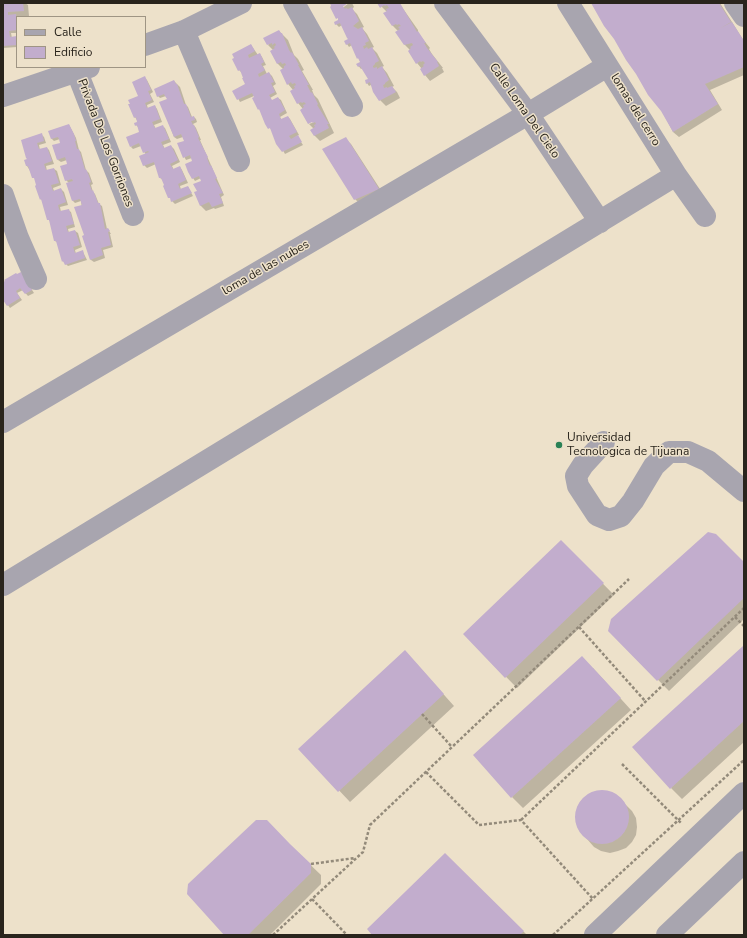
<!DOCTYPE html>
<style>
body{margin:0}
#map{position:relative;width:747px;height:938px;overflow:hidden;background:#ede1ca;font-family:"Nunito Sans",sans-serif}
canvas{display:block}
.frame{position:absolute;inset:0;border:4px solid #29241c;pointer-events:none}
.legend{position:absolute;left:16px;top:16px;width:130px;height:52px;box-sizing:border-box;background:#ede1ca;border:1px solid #9f9584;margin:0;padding:5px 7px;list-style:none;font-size:12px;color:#29241c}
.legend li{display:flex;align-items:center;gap:8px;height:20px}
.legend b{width:20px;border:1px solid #9f9584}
</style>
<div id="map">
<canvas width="747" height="938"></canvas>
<div class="frame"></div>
<ul class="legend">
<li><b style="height:5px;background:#a8a5af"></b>Calle</li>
<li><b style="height:11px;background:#c2adcd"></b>Edificio</li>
</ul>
</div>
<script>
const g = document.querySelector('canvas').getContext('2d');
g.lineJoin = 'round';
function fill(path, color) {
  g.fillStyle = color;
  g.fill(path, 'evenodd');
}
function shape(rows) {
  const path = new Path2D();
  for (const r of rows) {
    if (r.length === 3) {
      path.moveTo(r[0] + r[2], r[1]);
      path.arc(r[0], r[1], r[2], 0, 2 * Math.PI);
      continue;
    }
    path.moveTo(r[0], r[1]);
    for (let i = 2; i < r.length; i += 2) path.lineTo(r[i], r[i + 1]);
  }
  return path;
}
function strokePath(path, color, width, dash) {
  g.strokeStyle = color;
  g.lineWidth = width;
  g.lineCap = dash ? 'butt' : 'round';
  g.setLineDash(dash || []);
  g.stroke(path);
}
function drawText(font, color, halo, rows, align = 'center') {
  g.font = font + ' "Nunito Sans",sans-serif';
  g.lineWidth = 3;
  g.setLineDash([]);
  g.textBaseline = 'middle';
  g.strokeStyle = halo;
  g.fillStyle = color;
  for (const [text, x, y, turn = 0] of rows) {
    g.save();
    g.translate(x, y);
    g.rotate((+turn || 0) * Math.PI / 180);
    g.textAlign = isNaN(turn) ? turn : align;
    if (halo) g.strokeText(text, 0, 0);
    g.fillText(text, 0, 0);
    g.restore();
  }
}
const shadow = shape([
 [3,3,25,3,28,5,29,16,17,17,17,33,11,33,12,38,17,37,17,47,3,48],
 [332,3,346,3,339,9,340,10,349,3,352,3,354,7,352,9,357,14,364,27,362,28,367,34,374,47,372,48,377,53,384,66,382,67,387,73,394,86,392,87,397,92,400,98,386,106,380,100,371,85,369,86,367,83,369,79,363,68,361,69,357,64,361,63,352,45,349,47,347,44,349,39,342,25,339,27,336,24,339,20,332,7],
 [378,3,399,3,418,30,418,33,430,48,429,49,432,54,443,68,442,68,444,72,430,81,425,75,422,69,417,63,410,50,405,45,398,31,393,26,385,14,387,12],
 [592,3,720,3,744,41,744,75,710,90,722,110,679,137,673,132,662,111],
 [279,31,288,40,294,55,298,59,304,70,302,71,313,90,312,90,314,95,318,99,334,133,320,141,314,135,314,129,309,124,317,121,309,122,309,124,301,110,303,109,298,103,293,90,288,84,283,69,278,64,272,51,273,50,268,45],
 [251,45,258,55,260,54,262,57,266,65,263,66,267,74,269,73,272,76,276,84,273,86,277,94,270,98,272,101,278,98,281,100,287,113,280,117,282,120,288,117,290,119,299,135,297,136,303,145,285,154,256,103,254,96,240,102,234,91,246,85,242,73,239,70],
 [145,78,147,80,153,92,150,94,154,102,147,105,148,109,155,106,157,109,162,122,154,125,156,129,162,126,165,128,171,142,163,145,165,149,171,146,174,149,180,162,172,166,174,170,180,167,182,170,188,183,180,186,181,190,188,187,193,196,175,204,172,201,163,180,160,178,156,164,147,168,144,165,146,155,141,146,133,149,131,147,141,132,139,128,136,125,138,122,135,117,139,96],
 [174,81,180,87,186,105,188,107,192,117,194,117,196,119,197,122,193,124,196,128,201,140,200,140,224,195,221,197,224,206,215,209,214,208,206,211,201,206,196,193,198,192,202,181,201,178,195,181,193,178,194,161,192,158,186,160,181,150,185,141,183,137,177,139,174,137,161,103,168,100,166,96,160,98,158,96],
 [69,125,76,138,79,150,81,152,86,170,89,173,93,184,91,185,93,192,95,194,99,204,102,206,107,229,108,229,111,234,110,234,113,247,103,250,105,258,94,262,91,260,83,237,85,236,81,201,75,203,73,201,67,184,69,183,66,180,68,164,67,160,61,162,58,160,61,143,60,139,54,141,51,138],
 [41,134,44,137,46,143,39,145,40,150,47,148,49,150,54,164,46,166,47,171,54,169,57,171,61,185,53,188,54,191,61,189,64,192,68,205,60,207,61,212,68,210,71,212,75,227,68,229,69,233,75,231,78,233,82,247,75,250,76,254,83,252,87,260,68,266,63,261,58,243,55,241,50,221,48,219,43,201,41,199,36,180,27,166,29,159],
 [345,138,351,144,384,195,361,205,355,199],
 [23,276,34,293,28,296,23,290,17,293,22,300,10,308,5,301,3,303,3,283],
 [561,541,614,595,517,688,464,634],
 [744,563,744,619,669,691,609,630],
 [744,649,744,742,682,799,671,788],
 [405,651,454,706,350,802,300,749],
 [593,668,631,710,523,808,512,797],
 [600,791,609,792,617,796,632,811,636,818,637,827,636,835,632,842,626,848,618,851,610,853,601,851,594,847,580,831,576,823,576,814,578,806,584,799,591,794],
 [296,851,321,875,321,884,270,935,225,935],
 [445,854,527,935,373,935]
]);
const building = shape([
 [3,3,23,3,24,11,8,12,8,15,16,14,17,30,9,31,10,37,17,36,17,45,3,46],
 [330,3,345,3,346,5,343,6,345,9,346,8,348,9,352,7,359,21,353,26,358,29,362,27,369,41,365,43,366,45,363,46,364,49,367,47,368,49,372,47,379,61,375,63,375,64,373,66,373,67,374,68,377,67,377,69,382,66,389,80,385,83,385,84,383,85,384,88,387,87,387,88,392,86,396,92,379,101,373,92,370,82,366,84,365,80,368,79,360,66,358,67,356,64,360,62,358,58,357,59,350,43,346,45,344,41,348,39,347,38,340,23,335,25,334,22,338,20,338,18,336,19,330,7,331,6],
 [377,3,400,3,417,32,418,31,426,43,424,43,427,48,438,62,437,62,439,66,424,76,420,69,424,66,423,65,425,63,423,61,421,62,420,61,416,64,408,51,411,48,410,47,413,45,412,43,404,45,395,32,400,29,398,27,401,26,399,24,397,25,396,24,392,26,383,13,387,11,386,9,389,8,387,5,385,6,384,5,380,8],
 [591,3,719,3,731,22,719,29,732,22,744,41,744,67,705,84,718,104,673,132,661,111,648,95,636,74,626,60,614,39,604,26],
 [279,30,281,33,282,33,289,50,291,53,292,52,299,65,298,65,309,85,307,85,311,93,312,92,318,104,317,105,329,124,327,124,329,128,314,136,310,130,315,127,314,125,316,124,315,122,313,123,312,122,308,124,300,110,304,107,303,105,306,104,304,102,302,103,301,102,297,104,290,91,295,88,294,86,296,85,295,83,292,84,291,82,287,85,280,70,284,68,284,66,286,65,285,63,282,64,281,62,277,64,270,51,275,48,274,47,276,45,275,43,272,45,272,43,267,45,263,38],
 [251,44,255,51,248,55,249,58,260,53,264,62,261,64,265,70,258,74,259,77,269,72,274,82,271,83,275,92,269,95,272,100,278,97,285,110,279,114,280,117,281,119,288,116,297,132,289,136,291,139,298,135,302,142,282,152,276,144,270,128,268,129,265,124,259,109,258,110,252,98,254,97,252,93,237,100,232,91,245,84,242,78,243,78,240,70,238,71,232,59,234,58,232,54],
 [145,76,151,90,148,91,152,100,145,103,147,108,155,105,160,119,152,122,155,128,163,125,169,139,161,142,164,148,171,145,178,160,170,164,173,169,180,166,186,180,178,184,180,189,188,186,192,193,171,202,170,198,168,198,163,186,164,185,161,178,159,178,154,162,143,166,139,156,149,152,148,151,143,153,139,143,130,147,126,137,139,132,137,125,135,126,134,123,137,122,136,117,134,118,128,104,130,104,128,100,138,96,132,82],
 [174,80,176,84,177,84,184,104,186,104,191,117,194,116,195,120,191,121,193,125,194,125,199,137,198,138,208,157,207,158,210,166,211,165,217,178,215,179,223,193,219,194,223,203,212,207,209,202,200,206,194,192,197,191,193,184,201,181,199,176,192,179,188,172,185,164,192,161,190,155,183,158,177,143,184,141,181,134,174,137,159,102,167,99,165,96,164,94,157,97,154,89],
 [69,124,74,134,76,141,75,141,77,149,79,149,85,170,86,169,89,176,91,182,89,183,92,191,93,190,98,203,100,203,105,229,108,228,110,231,108,232,111,245,101,248,103,255,90,260,82,236,84,235,74,207,82,205,80,199,72,201,66,183,73,181,72,179,65,181,60,166,67,164,66,160,65,157,57,160,52,145,60,143,59,139,58,137,51,139,48,131],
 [42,133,44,141,37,143,39,149,47,147,52,161,44,164,46,170,54,168,59,183,51,185,53,191,61,188,66,202,58,205,59,209,60,211,69,209,74,224,66,226,68,232,75,230,80,245,73,247,75,253,83,250,85,258,65,265,63,261,62,262,56,241,54,241,49,220,47,220,41,199,40,200,35,186,36,185,34,178,32,178,28,166,26,166,24,160,27,159,26,158,21,140],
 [346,137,379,189,354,200,322,149],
 [21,272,32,290,25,294,20,288,19,289,16,291,20,298,7,306,3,300,3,282,5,281,4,280,16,273,17,274],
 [708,532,716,534,744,562,744,598,657,681,608,631,611,619],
 [561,540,604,583,505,678,463,634],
 [743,646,744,648,744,721,670,789,632,747],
 [405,650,444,694,338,792,298,749],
 [582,656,621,698,511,798,473,755],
 [602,817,27],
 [256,820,267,820,290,844,311,864,311,873,248,935,224,935,187,894,188,884],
 [445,853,524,931,520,935,372,935,367,929]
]);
const path = shape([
 [735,617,744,626],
 [579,627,646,702],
 [422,714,452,747],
 [622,764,682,824],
 [426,772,479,825,521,820,593,899],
 [521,820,744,608],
 [311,864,355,858],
 [312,899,347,935],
 [273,935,363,852,370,825,629,579],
 [553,935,744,760]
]);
const minor = shape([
 [294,3,352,106],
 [445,3,528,114,600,222],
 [568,3,676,175,705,216],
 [735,3,744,16],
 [184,31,239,161],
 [145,45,184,31,241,3],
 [77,72,133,215],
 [3,96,89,67],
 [3,195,18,238,36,279],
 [3,422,528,114,607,66],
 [604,442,583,465,576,476,578,486,597,515,609,520,621,516,633,501,654,466,669,452,688,452,708,461,744,491],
 [3,585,676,175],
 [595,935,744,793],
 [667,935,744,862]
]);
const markers = [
 [559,445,4,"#2a8155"]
];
const streetNames = [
 ["lomas del cerro",635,110,58],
 ["Calle Loma Del Cielo",524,111,55],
 ["Privada De Los Gorriones",105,143,69],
 ["loma de las nubes",266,268,-30]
];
const poiNames = [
 ["Universidad",567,438],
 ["Tecnologica de Tijuana",567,452]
];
fill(shadow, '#0003');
fill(building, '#c2adcd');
strokePath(path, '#938a7a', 2.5, [3, 2]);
strokePath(minor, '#a8a5af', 22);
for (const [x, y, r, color] of markers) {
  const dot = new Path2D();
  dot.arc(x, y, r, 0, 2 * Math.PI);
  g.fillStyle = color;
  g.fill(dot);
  strokePath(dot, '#ede1ca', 1.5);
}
drawText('12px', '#29241c', '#ede1ca', streetNames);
drawText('12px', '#29241c', '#ede1ca', poiNames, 'left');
</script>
